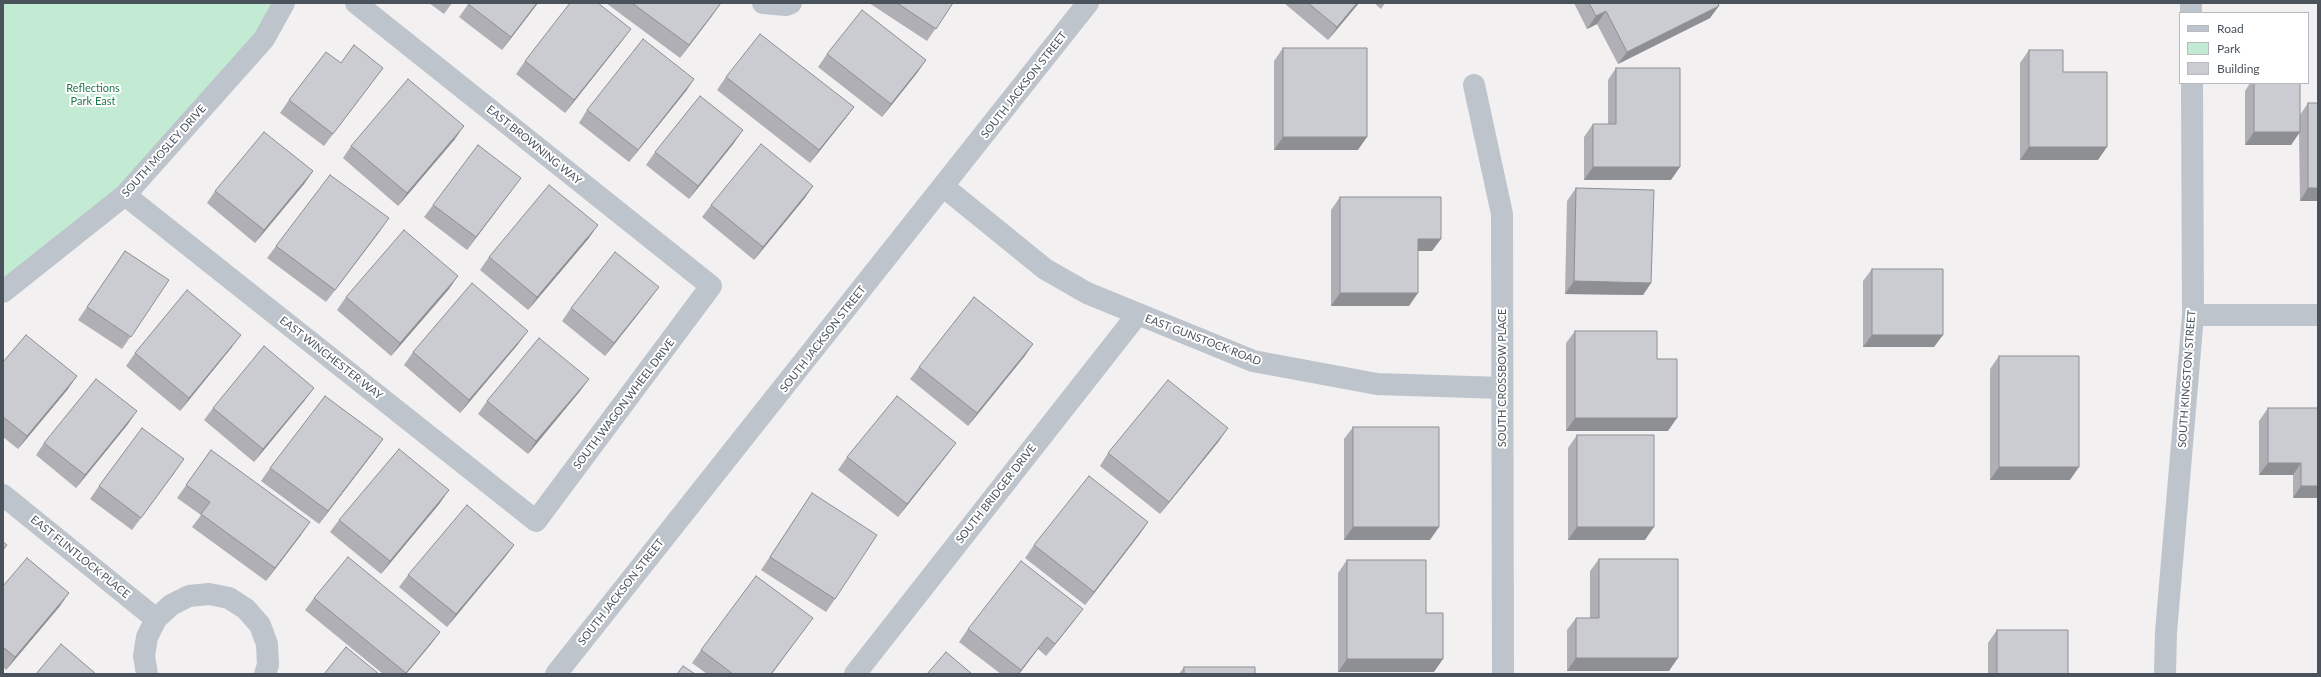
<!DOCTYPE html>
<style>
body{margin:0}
#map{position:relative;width:2321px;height:677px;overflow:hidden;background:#f2f0f0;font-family:Lato,sans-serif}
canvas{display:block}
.frame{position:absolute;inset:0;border:4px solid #4a535c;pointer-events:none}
.legend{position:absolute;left:2179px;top:12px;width:130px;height:72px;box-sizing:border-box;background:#fff;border:1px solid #b7babe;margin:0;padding:5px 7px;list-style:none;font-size:12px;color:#4a535c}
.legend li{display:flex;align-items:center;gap:8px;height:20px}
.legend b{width:20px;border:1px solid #b7babe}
</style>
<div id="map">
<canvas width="2321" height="677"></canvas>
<div class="frame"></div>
<ul class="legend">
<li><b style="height:5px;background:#bdc4cb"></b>Road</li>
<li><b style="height:11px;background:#c3ebd3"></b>Park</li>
<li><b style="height:11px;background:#cbccd2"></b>Building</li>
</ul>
</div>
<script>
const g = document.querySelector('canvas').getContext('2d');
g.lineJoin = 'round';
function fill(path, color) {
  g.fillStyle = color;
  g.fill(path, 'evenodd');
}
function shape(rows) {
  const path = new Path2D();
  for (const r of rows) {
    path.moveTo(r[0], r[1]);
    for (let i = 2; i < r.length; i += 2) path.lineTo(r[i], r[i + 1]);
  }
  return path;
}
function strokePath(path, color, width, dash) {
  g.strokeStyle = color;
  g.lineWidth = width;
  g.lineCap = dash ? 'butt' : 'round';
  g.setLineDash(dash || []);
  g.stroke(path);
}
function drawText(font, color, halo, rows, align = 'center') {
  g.font = font + ' Lato,sans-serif';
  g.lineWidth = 4;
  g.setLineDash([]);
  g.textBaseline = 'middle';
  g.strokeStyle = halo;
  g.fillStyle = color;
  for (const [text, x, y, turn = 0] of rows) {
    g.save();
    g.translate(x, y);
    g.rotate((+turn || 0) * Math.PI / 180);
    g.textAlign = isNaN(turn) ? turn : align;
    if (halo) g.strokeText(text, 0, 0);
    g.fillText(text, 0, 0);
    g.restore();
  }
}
const green = shape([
 [3,3,284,3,125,195,3,292]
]);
const minor = shape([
 [763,3,786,5,791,3],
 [2191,3,2191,13],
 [1474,85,1502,214,1503,674],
 [944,187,1045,269,1087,293,1253,361,1377,384,1502,388],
 [125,195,536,521,711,286,356,3],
 [3,292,125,195,264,39,284,3],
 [2193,315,2318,315],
 [3,495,156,619],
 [147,674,144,656,147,637,156,619,171,605,189,596,209,594,229,598,246,609,260,625,267,644,268,665,265,674],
 [855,674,1137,315],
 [2165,674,2166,632,2193,315,2192,83]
]);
const tertiary = shape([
 [556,674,1088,3]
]);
const wall = shape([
 [429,3,452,3,444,14],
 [469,3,538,3,502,50,459,17],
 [606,3,721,3,680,58],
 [869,3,953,3,927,41],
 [1284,3,1359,3,1328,40],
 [1374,3,1385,3,1381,9],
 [1574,3,1718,3,1710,18,1618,64,1597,24,1587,29],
 [622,41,565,113,516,74,525,61],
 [1283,48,1358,150,1274,150,1274,61],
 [2029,50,2063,72,2098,160,2020,160,2020,63],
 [827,54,926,60,917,73,882,117,818,67],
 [341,63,383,68,324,146,280,113,289,100],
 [1616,68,1671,180,1584,180,1584,137,1593,124,1608,124,1608,80],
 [726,77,854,107,845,119,810,163,717,90],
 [694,79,686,91,629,162,579,123,587,110],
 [2250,83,2300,83,2300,115,2308,103,2318,201,2300,201,2299,133,2291,145,2245,145,2245,91],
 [455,139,398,206,343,158,351,146],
 [734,143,689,199,646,165,655,152],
 [313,171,304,184,255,243,207,203,215,191],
 [813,186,804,199,754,260,702,217,711,205],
 [1576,188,1651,283,1643,295,1565,294,1567,201],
 [512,190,467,250,424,217,433,205],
 [1340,197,1432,251,1418,251,1409,306,1331,306,1331,210],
 [380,231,326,302,267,258,276,246],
 [589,238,528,310,480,270,489,257],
 [125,251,169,280,122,349,78,320],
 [1872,269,1934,347,1863,347,1863,281],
 [659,287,650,299,605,356,562,321,571,308],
 [449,289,391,356,337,310,346,297],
 [1575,331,1657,359,1668,431,1566,431,1566,343],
 [519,343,460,413,404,365,413,352],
 [1033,344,1024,357,968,426,910,379,919,367],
 [232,347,180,411,126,366,135,353],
 [1999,356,2070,480,1990,480,1990,369],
 [3,362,68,389,18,449,3,437],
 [589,379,580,391,528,454,478,414,487,401],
 [305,400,254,462,204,420,213,408],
 [2268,408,2318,408,2318,498,2293,498,2293,475,2259,475,2259,421],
 [128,424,76,488,36,455,44,443],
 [1353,427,1430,540,1344,540,1344,439],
 [1577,435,1645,540,1568,540,1568,448],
 [383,439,319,524,261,481,270,468],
 [1219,441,1160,514,1100,466,1108,453],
 [956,443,947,455,898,517,838,470,847,457],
 [211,450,301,535,266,581,192,527,201,515,177,498],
 [175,472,132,530,90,499,99,486],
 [812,493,835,599,826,612,761,570],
 [440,503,381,574,330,532,339,520],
 [1148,522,1139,535,1085,605,1025,558,1034,545],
 [514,545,505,557,447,627,399,587,408,575],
 [1599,559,1669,671,1567,671,1567,630,1576,618,1590,618,1590,571],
 [1347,560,1426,613,1434,672,1338,672,1338,573],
 [3,586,60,606,6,670,3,667],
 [314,598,440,632,431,644,406,674,383,674,305,610],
 [1074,621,1046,656,1038,649,1019,674,1001,674,959,642,968,629],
 [804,630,772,674,707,674,692,663,701,650],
 [1997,630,2068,674,1988,674,1988,643],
 [1184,667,1255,674,1179,674]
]);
const shadedWall = shape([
 [537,3,538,3,502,50,511,37],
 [721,3,712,16,680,58,689,45],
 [1357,3,1359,3,1328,40,1337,27],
 [1719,6,1710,18,1618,64,1627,52],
 [1606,11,1597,24,1587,29,1596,16],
 [631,29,622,41,565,113,574,100],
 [926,60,917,73,882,117,891,104],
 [694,79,686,91,629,162,638,150],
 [854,107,845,119,810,163,819,150],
 [464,126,455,139,398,206,407,193],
 [743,130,734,143,689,199,698,186],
 [2254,132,2300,132,2291,145,2245,145],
 [1283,137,1367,137,1358,150,1274,150],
 [2029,147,2107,147,2098,160,2020,160],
 [1593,167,1680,167,1671,180,1584,180],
 [313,171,304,184,255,243,264,230],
 [521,178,467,250,476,237],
 [813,186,804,199,754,260,763,247],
 [2308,188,2318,188,2318,201,2300,201],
 [389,218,380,231,326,302],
 [598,225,589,238,528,310,537,297],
 [1418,239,1441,239,1432,251,1409,251],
 [458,276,449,289,391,356,400,343],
 [1574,281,1651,283,1643,295,1565,294],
 [659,287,650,299,605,356,614,343],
 [1340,293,1418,293,1409,306,1331,306],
 [528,331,519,343,460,413,469,400],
 [241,335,232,347,180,411,189,398],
 [1872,335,1943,335,1934,347,1863,347],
 [1033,344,1024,357,968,426,977,413],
 [77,376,68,389,18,449,27,436],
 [589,379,580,391,528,454,536,441],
 [314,388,305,400,254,462,263,449],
 [137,411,128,424,76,488,85,475],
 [1575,418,1677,418,1668,431,1566,431],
 [1228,428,1219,441,1160,514,1169,502],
 [383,439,374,452,319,524,328,511],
 [956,443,947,455,898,517,907,504],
 [184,459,175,472,132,530,141,518],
 [2268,463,2301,463,2293,475,2259,475],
 [1999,467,2079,467,2070,480,1990,480],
 [2301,486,2318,486,2318,498,2293,498],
 [449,490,440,503,381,574,390,561],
 [310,522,301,535,266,581,275,568],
 [1148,522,1139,535,1085,605,1094,592],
 [1353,527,1439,527,1430,540,1344,540],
 [1577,527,1654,527,1645,540,1568,540],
 [514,545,505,557,447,627,456,614],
 [69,593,60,606,6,670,15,657],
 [1083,609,1074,621,1046,656,1055,644],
 [440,632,431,644,406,674,405,674],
 [1047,637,1038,649,1019,674,1018,674],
 [1576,658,1678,658,1669,671,1567,671],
 [1347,659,1443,659,1434,672,1338,672]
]);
const building = shape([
 [469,3,537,3,511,37,468,4,469,3],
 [570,3,598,3,631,29,574,100,525,61,570,3],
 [632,3,721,3,689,45,632,3],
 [897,3,953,3,936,29,897,3],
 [1308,3,1357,3,1337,27,1308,3],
 [1589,3,1718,3,1719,6,1627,52,1606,11,1596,16,1589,3],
 [862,10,926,60,891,104,827,54,862,10],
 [760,34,854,107,819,150,726,77,760,34],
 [643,39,694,79,638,150,587,110,643,39],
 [354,45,383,68,333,134,289,100,326,52,341,63,354,45],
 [1283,48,1367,48,1367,137,1283,137,1283,48],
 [2029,50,2063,50,2063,72,2107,72,2107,147,2029,147,2029,50],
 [1616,68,1680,68,1680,167,1593,167,1593,124,1616,124,1616,68],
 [408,79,464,126,407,193,351,146,408,79],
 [2254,83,2300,83,2300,132,2254,132,2254,83],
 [700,96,743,130,698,186,655,152,700,96],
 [2308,103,2318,103,2318,188,2308,188,2308,103],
 [264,132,313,171,264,230,215,191,264,132],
 [761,144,813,186,763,247,711,205,761,144],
 [478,145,521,178,476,237,433,205,478,145],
 [330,175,389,218,335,290,276,246,330,175],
 [549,185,598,225,537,297,489,257,549,185],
 [1576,188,1654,190,1651,283,1574,281,1576,188],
 [1340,197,1441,197,1441,239,1418,239,1418,293,1340,293,1340,197],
 [404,230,458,276,400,343,346,297,404,230],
 [125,251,169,280,131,337,87,307,125,251],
 [615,252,659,287,614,343,571,308,615,252],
 [1872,269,1943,269,1943,335,1872,335,1872,269],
 [472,283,528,331,469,400,413,352,472,283],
 [187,290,241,335,189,398,135,353,187,290],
 [974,297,1033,344,977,413,919,367,974,297],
 [1575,331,1657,331,1657,359,1677,359,1677,418,1575,418,1575,331],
 [26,335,77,376,27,436,3,417,3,362,26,335],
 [539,338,589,379,536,441,487,401,539,338],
 [264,346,314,388,263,449,213,408,264,346],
 [1999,356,2079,356,2079,467,1999,467,1999,356],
 [96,379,137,411,85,475,44,443,96,379],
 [1168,380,1228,428,1169,502,1108,453,1168,380],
 [325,396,383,439,328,511,270,468,325,396],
 [897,396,956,443,907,504,847,457,897,396],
 [2268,408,2318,408,2318,486,2301,486,2301,463,2268,463,2268,408],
 [1353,427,1439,427,1439,527,1353,527,1353,427],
 [142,428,184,459,141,518,99,486,142,428],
 [1577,435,1654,435,1654,527,1577,527,1577,435],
 [399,449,449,490,390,561,339,520,399,449],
 [211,450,310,522,275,568,201,514,210,502,186,485,211,450],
 [1089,476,1148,522,1094,592,1034,545,1089,476],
 [812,493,877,535,835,599,770,557,812,493],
 [467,505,514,545,456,614,408,575,467,505],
 [3,542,7,545,3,550,3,542],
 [348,557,440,632,406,673,314,598,348,557],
 [27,558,69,593,15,657,3,647,3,586,27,558],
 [1599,559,1678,559,1678,658,1576,658,1576,618,1599,618,1599,559],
 [1347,560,1426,560,1426,613,1443,613,1443,659,1347,659,1347,560],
 [1021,561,1083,609,1055,644,1047,637,1021,670,968,629,1021,561],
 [756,576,813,618,771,674,733,674,701,650,756,576],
 [1997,630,2068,630,2068,674,1997,674,1997,630],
 [61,644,96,674,36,674,61,644],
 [346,647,379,674,324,674,346,647],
 [946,652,972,674,927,674,946,652],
 [683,666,695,674,677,674,683,666],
 [1184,667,1255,667,1255,674,1184,674,1184,667]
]);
const streetNames = [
 ["SOUTH JACKSON STREET",1024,85,-52],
 ["EAST BROWNING WAY",534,145,39],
 ["SOUTH MOSLEY DRIVE",164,151,-48],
 ["SOUTH JACKSON STREET",823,339,-52],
 ["EAST GUNSTOCK ROAD",1203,340,21],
 ["EAST WINCHESTER WAY",331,358,38],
 ["SOUTH CROSSBOW PLACE",1502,378,-90],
 ["SOUTH KINGSTON STREET",2187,379,-86],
 ["SOUTH WAGON WHEEL DRIVE",624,404,-53],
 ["SOUTH BRIDGER DRIVE",996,494,-52],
 ["EAST FLINTLOCK PLACE",80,557,39],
 ["SOUTH JACKSON STREET",621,592,-52]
];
const parkNames = [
 ["Reflections",93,88],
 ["Park East",93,101]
];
fill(green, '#c3ebd3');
strokePath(minor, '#bdc4cb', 22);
strokePath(tertiary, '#bdc4cb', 22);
fill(wall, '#afafb5');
fill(shadedWall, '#8e8f93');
fill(building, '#cbccd2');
strokePath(building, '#8e8f93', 1);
drawText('11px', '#4a535c', '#fff', streetNames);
drawText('11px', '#20784d', '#fff', parkNames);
</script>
